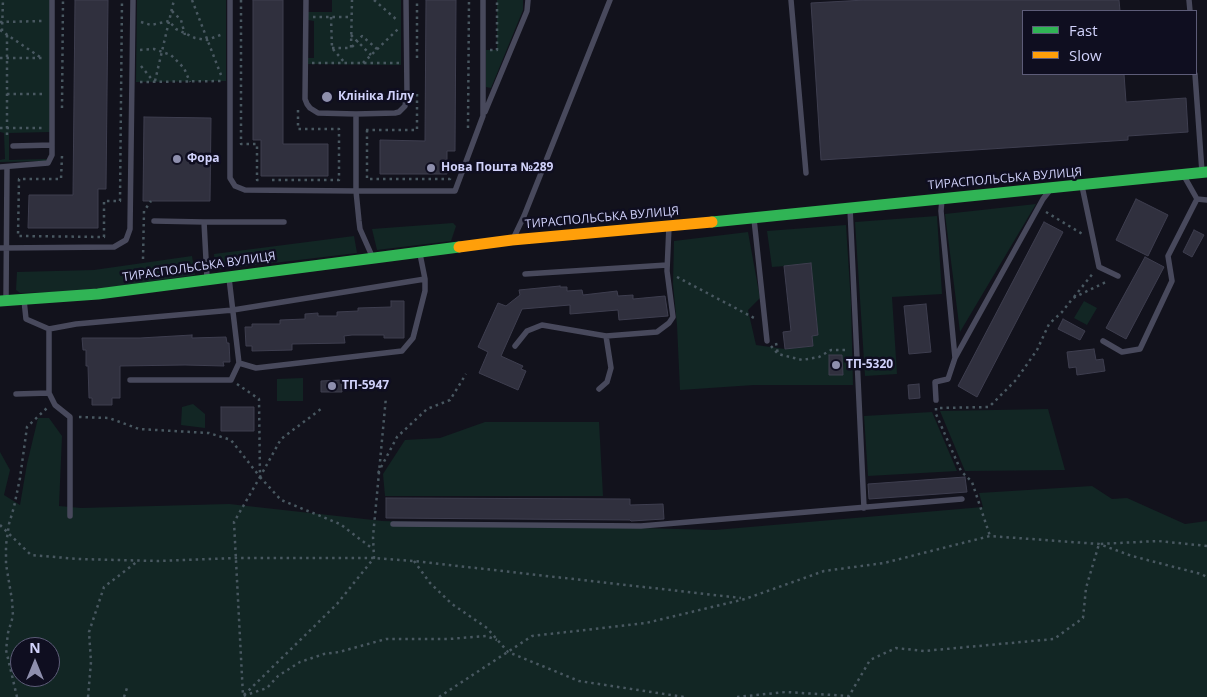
<!DOCTYPE html>
<meta charset="utf-8">
<style>
body{margin:0}
#map{position:relative;width:1207px;height:697px;overflow:hidden;background:#12121c;font-family:"Open Sans",sans-serif}
canvas{display:block}
.legend{position:absolute;left:1022px;top:10px;width:175px;height:65px;box-sizing:border-box;background:#0f0e20;border:1px solid #5d5c78;margin:0;padding:6px 9px;list-style:none;font-size:15px;color:#d1d2fb}
.legend li{display:flex;align-items:center;gap:10px;height:25px}
.legend b{width:25px;border:1px solid #5d5c78}
.north{position:absolute;left:10px;top:637px;width:50px;height:50px;box-sizing:border-box;background:#0f0e20;border:1px solid #5d5c78;border-radius:50%;rotate:0deg;font-size:14px;font-weight:700;line-height:20px;text-align:center;color:#d1d2fb}
.north::after{content:'';display:block;margin:auto;width:18px;height:22px;background:#8e8fad;clip-path:polygon(50% 0,100% 100%,50% 72%,0 100%)}
</style>
<div id="map">
<canvas width="1207" height="697"></canvas>
<ul class="legend">
<li><b style="height:6px;background:#30b455"></b>Fast</li>
<li><b style="height:6px;background:#ff9f0a"></b>Slow</li>
</ul>
<div class="north">N</div>
</div>
<script>
const g = document.querySelector('canvas').getContext('2d');
g.lineJoin = 'round';
function fill(path, color) {
  g.fillStyle = color;
  g.fill(path, 'evenodd');
}
function shape(rows) {
  const path = new Path2D();
  for (const r of rows) {
    path.moveTo(r[0], r[1]);
    for (let i = 2; i < r.length; i += 2) path.lineTo(r[i], r[i + 1]);
  }
  return path;
}
function strokePath(path, color, width, dash) {
  g.strokeStyle = color;
  g.lineWidth = width;
  g.lineCap = dash ? 'butt' : 'round';
  g.setLineDash(dash || []);
  g.stroke(path);
}
function drawText(font, color, halo, rows, align = 'center') {
  g.font = font + ' "Open Sans",sans-serif';
  g.lineWidth = 5;
  g.setLineDash([]);
  g.textBaseline = 'middle';
  g.strokeStyle = halo;
  g.fillStyle = color;
  for (const [text, x, y, turn = 0] of rows) {
    g.save();
    g.translate(x, y);
    g.rotate((+turn || 0) * Math.PI / 180);
    g.textAlign = isNaN(turn) ? turn : align;
    if (halo) g.strokeText(text, 0, 0);
    g.fillText(text, 0, 0);
    g.restore();
  }
}
const green = shape([
 [0,0,50,0,50,132,9,133,9,160,48,159,46,161,0,162,0,160,5,159,4,133,0,132],
 [137,0,226,0,226,81,136,82],
 [332,0,401,0,401,65,307,64,308,58,314,58,314,21,308,20,308,12,332,12],
 [497,0,523,0,523,10,491,88,486,87,486,50,497,50],
 [1036,204,960,332,945,214],
 [937,216,942,294,892,297,897,374,865,376,855,222],
 [453,223,456,226,451,241,377,250,372,229],
 [846,225,851,304,853,385,754,385,680,390,677,325,673,284,674,241,748,232,760,298,748,310,756,345,785,349,813,346,812,336,818,335,811,264,772,267,767,231],
 [354,236,357,253,215,270,214,254],
 [192,256,195,275,85,291,20,293,16,290,17,272,94,270],
 [1084,301,1097,308,1087,325,1074,318],
 [303,378,303,401,277,401,277,379],
 [193,404,205,414,205,428,181,425,182,407],
 [1048,409,1065,470,965,471,940,411],
 [932,412,957,471,868,476,864,416],
 [38,418,49,418,62,436,59,506,81,508,229,504,382,521,715,530,983,507,979,493,1092,486,1112,499,1127,498,1185,524,1207,521,1207,697,0,697,0,452,10,470,4,495,20,505,27,464],
 [20,647,50,647,50,677,20,677],
 [485,422,599,422,603,496,385,496,383,474,405,440,440,438]
]);
const building = shape([
 [75,0,108,0,106,189,98,189,98,228,28,228,29,195,73,195,75,0],
 [253,0,283,0,283,144,328,144,328,176,261,176,261,140,253,140,253,0],
 [426,0,456,0,455,151,447,151,447,174,380,174,380,140,425,141,426,0],
 [865,0,1119,0,1120,11,1023,11,1023,74,1124,74,1126,102,1186,98,1188,132,1128,136,1128,140,821,160,811,3,865,0],
 [144,117,211,118,210,201,143,201,144,117],
 [1136,199,1168,215,1148,256,1116,240,1136,199],
 [1044,222,1063,232,977,397,958,386,1044,222],
 [1194,230,1204,235,1192,257,1183,252,1194,230],
 [1145,257,1164,267,1126,339,1106,328,1145,257],
 [811,263,818,335,812,336,813,346,785,349,783,332,791,331,784,266,811,263],
 [560,286,560,287,567,287,567,291,582,290,583,295,617,291,618,296,633,295,633,299,665,296,668,316,619,320,618,310,570,314,570,305,522,309,501,356,523,366,521,369,526,371,518,390,479,373,488,352,478,347,498,303,506,306,520,295,519,290,560,286],
 [391,301,404,301,404,338,384,338,384,335,352,335,344,336,345,343,292,344,292,350,252,351,252,346,246,346,245,327,252,327,252,324,280,324,280,320,305,319,305,314,318,313,318,316,337,316,337,312,358,311,358,308,391,307,391,301],
 [926,304,931,352,909,354,904,306,926,304],
 [1063,319,1085,331,1080,340,1058,329,1063,319],
 [192,335,192,338,226,337,227,343,229,343,230,362,223,362,224,366,185,365,120,366,120,398,112,398,112,405,92,405,92,398,89,398,88,366,86,366,86,350,83,350,82,338,140,338,192,335],
 [1094,349,1096,360,1103,359,1105,371,1077,375,1076,367,1069,368,1067,352,1094,349],
 [829,355,842,355,843,375,829,375,829,355],
 [342,380,342,392,321,392,321,381,342,380],
 [919,384,920,398,909,399,908,385,919,384],
 [221,407,254,407,254,431,221,431,221,407],
 [965,477,967,492,869,499,868,484,965,477],
 [386,498,630,499,630,505,663,504,664,519,631,521,630,520,386,518,386,498]
]);
const path = shape([
 [192,0,221,75],
 [241,0,241,144,257,144,257,180,259,180],
 [374,0,397,20],
 [172,11,181,20,185,35],
 [313,17,351,17],
 [331,17,332,48,345,63],
 [0,22,43,21],
 [141,22,151,25,169,21,176,29,195,38,207,40,223,34],
 [0,30,40,57],
 [2,31,3,0],
 [7,35,7,139],
 [351,35,371,55],
 [352,47,362,36,377,49],
 [332,48,351,48,352,0],
 [140,50,154,49,171,55,184,68,190,82],
 [490,50,497,50,497,0],
 [0,58,43,58],
 [417,58,417,0],
 [312,63,399,63],
 [363,63,398,29],
 [141,66,154,82],
 [155,81,174,0],
 [140,82,222,81],
 [7,94,45,94],
 [62,108,63,0],
 [0,128,43,128],
 [468,128,469,0],
 [366,130,417,130,417,94],
 [367,130,367,179,450,179,450,178],
 [62,156,61,179,19,179,18,236,104,237,104,201,120,201,122,0],
 [272,180,339,180,339,129,298,129,298,106],
 [1046,212,1084,235],
 [143,259,144,211,151,201],
 [677,277,756,319],
 [1074,297,1094,272],
 [776,343,778,354],
 [771,346,778,354,802,360,819,357,831,350,849,350],
 [237,384,259,399,260,477,234,522,243,696,267,688,278,676,300,662,324,654,339,652,386,639,449,639,486,636,497,640],
 [936,408,936,414,961,471,972,482,990,536],
 [940,408,989,407,1016,380,1037,350,1049,324,1062,312,1073,298,1108,281],
 [79,417,109,418,139,429,209,433,231,440,260,477,281,439,321,409],
 [378,473,397,437,427,409,450,400,466,374],
 [260,477,281,500,340,524,373,549],
 [0,525,31,555,78,559,158,561,235,558,374,558,414,561,741,598],
 [414,561,430,583,452,604,487,628,508,652,579,681,684,697],
 [244,695,337,604,374,558,373,537,386,397],
 [17,697,6,650,8,633,13,616,12,600,6,564,6,545,9,524,14,507,20,478,27,427,47,408],
 [88,697,91,662,89,632,104,587,138,561],
 [124,697,127,688],
 [439,697,532,636,646,623,745,599,824,571,884,563,990,536,1099,544,1132,556,1201,574,1207,577],
 [737,697,786,692,849,696,870,660,896,648,924,651,1054,639,1083,618,1086,588,1099,544,1158,541,1207,546]
]);
const lane = shape([
 [230,0,230,178,235,186,245,190,356,191,455,191,483,116,483,0],
 [306,0,305,99,307,104,310,108,318,113,356,114,395,113,399,112,405,106,407,93,406,0],
 [791,0,806,173],
 [1189,0,1190,11],
 [1195,74,1202,172],
 [485,112,527,11,528,0],
 [356,114,356,191,359,221,360,229,372,256],
 [13,146,52,145],
 [0,167,48,163,52,155,52,0],
 [1082,186,1099,267,1118,276],
 [1197,199,1207,200],
 [850,208,864,508],
 [754,219,767,341],
 [154,221,204,222,207,278],
 [204,222,284,222],
 [513,239,524,216,610,0],
 [0,248,114,247,126,240,130,229,133,0],
 [525,274,667,265],
 [6,300,7,167],
 [24,300,26,319,49,329,49,393,55,405,70,417,70,516],
 [49,329,76,324,233,310,425,279],
 [1103,341,1122,352,1140,349,1172,281,1168,256,1197,199,1184,176],
 [515,346,527,331,542,325,606,336,657,332,669,323,673,317,667,271,669,226],
 [955,358,1043,199,1050,190],
 [239,363,256,368,402,351,413,338,425,291,425,279,420,254],
 [130,380,231,380,239,363,229,278],
 [599,389,607,382,611,368,606,336],
 [16,394,49,393],
 [936,400,935,382,948,379,955,358,941,211,942,199],
 [393,524,641,526,962,499]
]);
const fast = shape([
 [712,222,1207,172],
 [0,301,98,294,459,247]
]);
const slow = shape([
 [459,247,512,240,712,222]
]);
const markers = [
 [327,97,6,"#8e8fad"],
 [177,159,5,"#8e8fad"],
 [431,168,5,"#8e8fad"],
 [836,365,5,"#8e8fad"],
 [332,386,5,"#8e8fad"]
];
const poiNames = [
 ["Клініка Лілу",338,97],
 ["Фора",187,159],
 ["Нова Пошта №289",441,168],
 ["ТП-5320",846,365],
 ["ТП-5947",342,386]
];
const streetNames = [
 ["ТИРАСПОЛЬСЬКА ВУЛИЦЯ",1005,179,-5],
 ["ТИРАСПОЛЬСЬКА ВУЛИЦЯ",602,218,-5],
 ["ТИРАСПОЛЬСЬКА ВУЛИЦЯ",199,267,-8]
];
fill(green, '#122624');
fill(building, '#30303e');
strokePath(building, '#3e3e4f', 1);
strokePath(path, '#495861', 2.5, [2.5, 4]);
strokePath(lane, '#48495c', 5.5);
strokePath(fast, '#30b455', 11);
strokePath(slow, '#ff9f0a', 11);
for (const [x, y, r, color] of markers) {
  const dot = new Path2D();
  dot.arc(x, y, r, 0, 2 * Math.PI);
  g.fillStyle = color;
  g.fill(dot);
  strokePath(dot, '#0f0e20', 2);
}
drawText('bold 12px', '#d1d2fb', '#0f0e20', poiNames, 'left');
drawText('12px', '#d1d2fb', '#0f0e20', streetNames);
</script>
